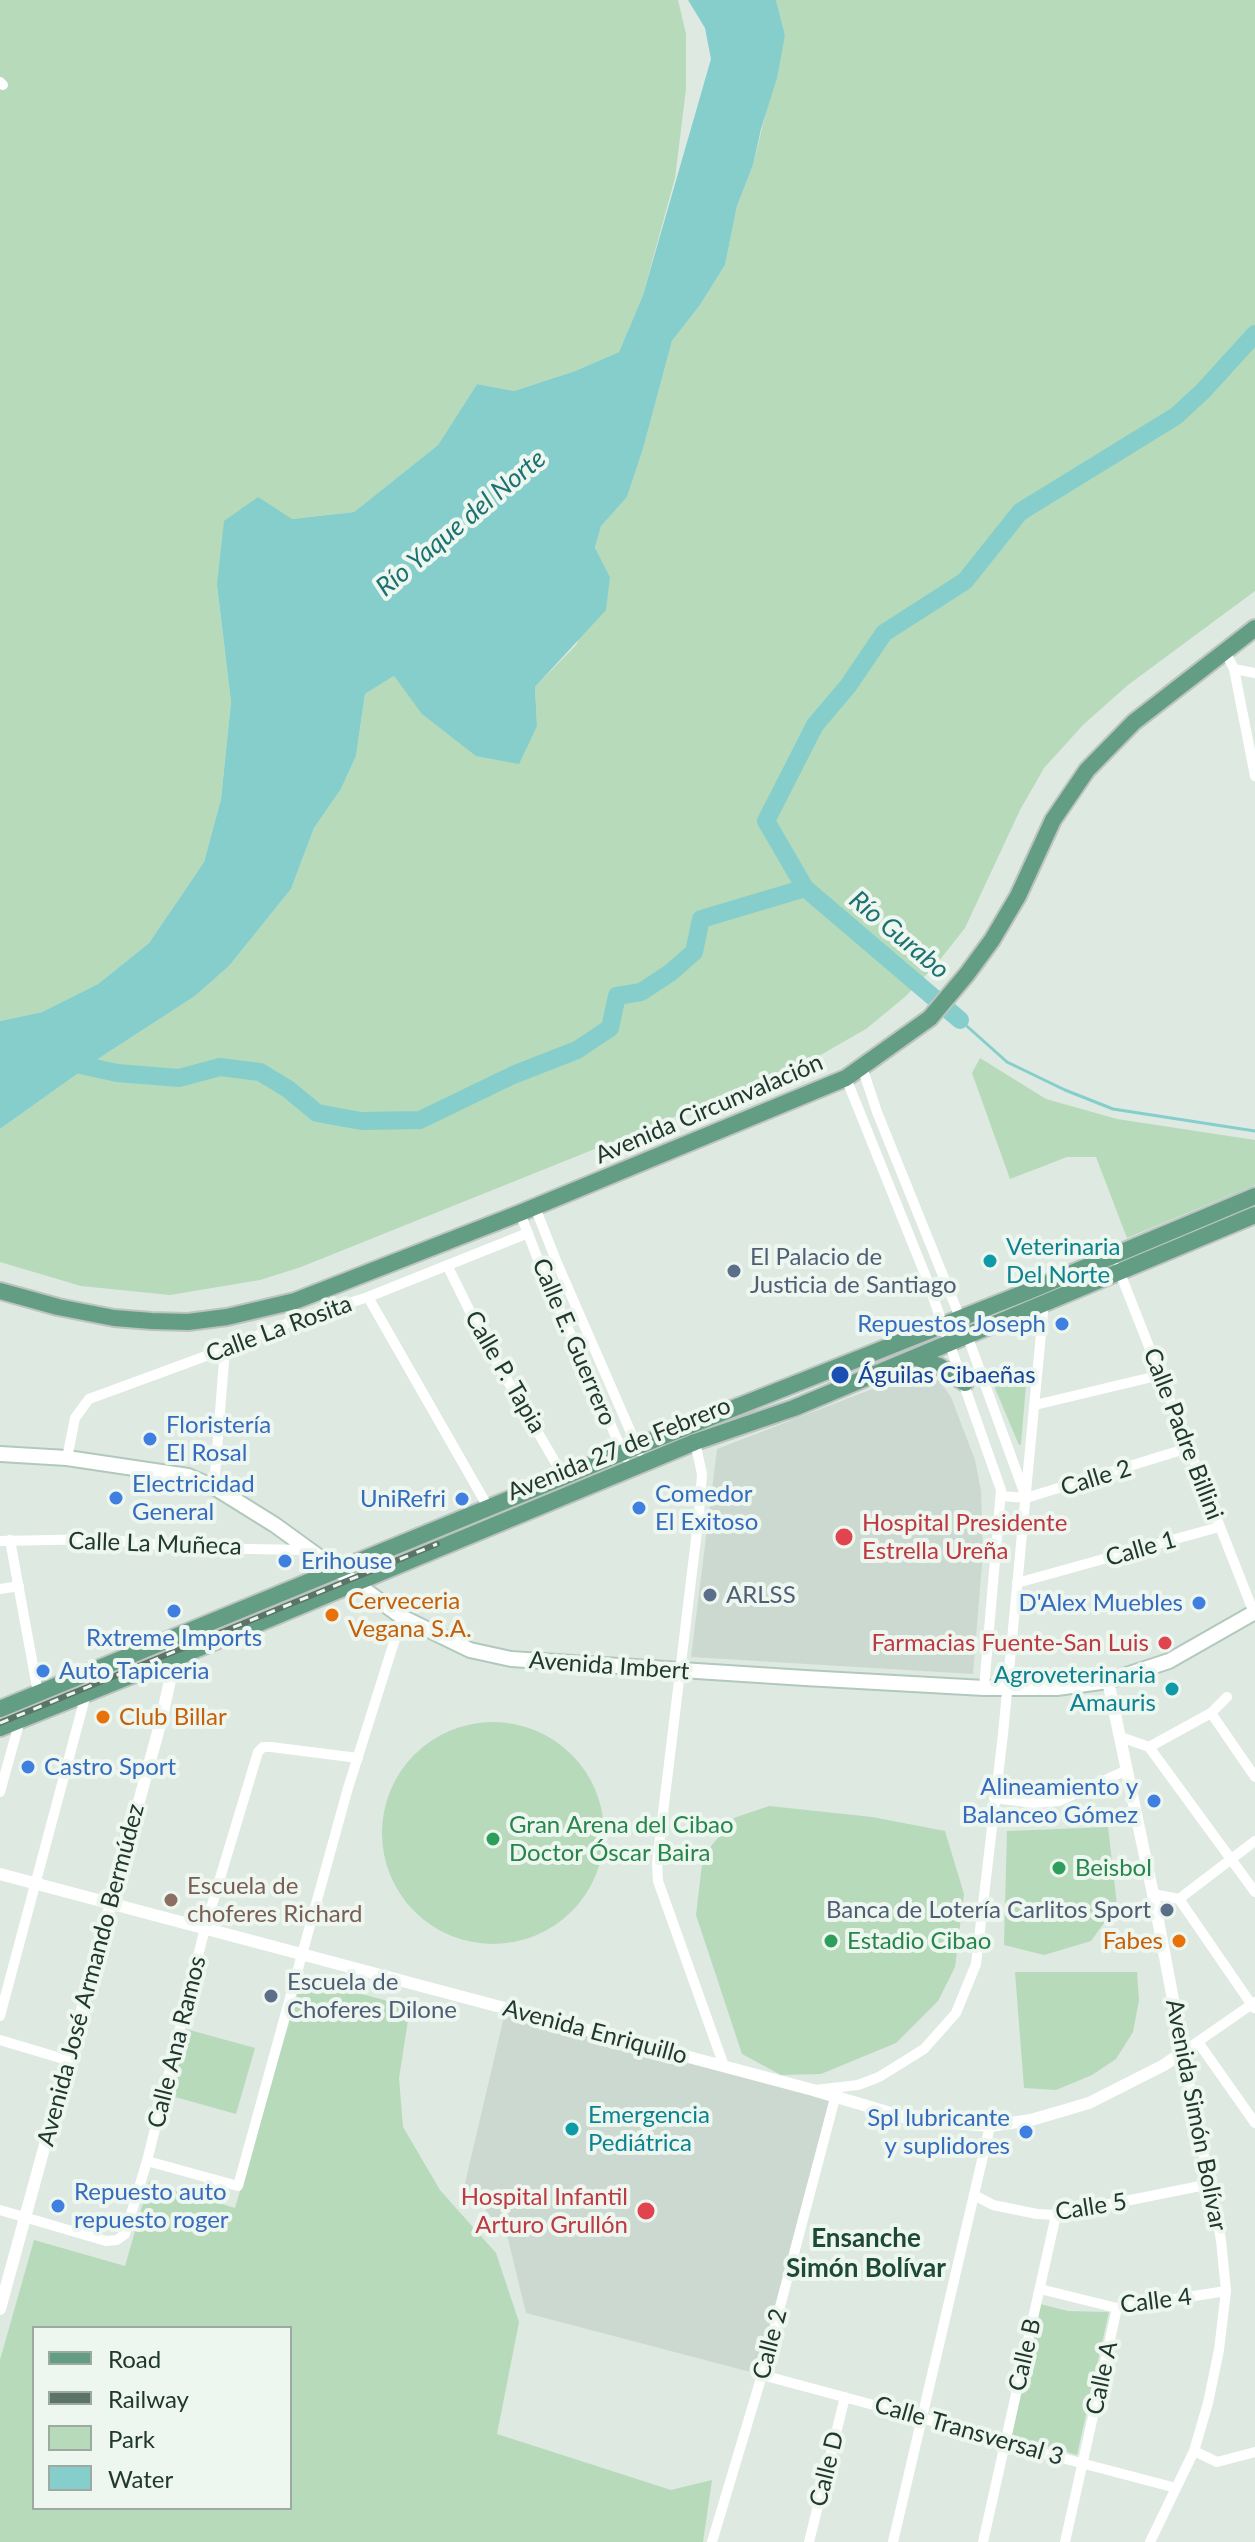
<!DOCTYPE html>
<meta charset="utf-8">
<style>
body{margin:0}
#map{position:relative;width:1255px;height:2542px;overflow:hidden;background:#dee9e2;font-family:Lato,sans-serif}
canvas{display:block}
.legend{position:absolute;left:32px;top:2326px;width:260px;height:184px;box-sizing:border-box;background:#eef6f0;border:2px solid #9caaa2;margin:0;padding:10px 14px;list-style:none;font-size:24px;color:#20382d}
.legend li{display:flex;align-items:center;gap:16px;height:40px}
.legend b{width:40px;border:2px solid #9caaa2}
</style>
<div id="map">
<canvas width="1255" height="2542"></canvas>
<ul class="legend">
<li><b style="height:10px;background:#639e84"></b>Road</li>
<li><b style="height:10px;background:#5a7468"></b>Railway</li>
<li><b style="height:22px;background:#b7daba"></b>Park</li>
<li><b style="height:22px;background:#86cecc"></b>Water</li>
</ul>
</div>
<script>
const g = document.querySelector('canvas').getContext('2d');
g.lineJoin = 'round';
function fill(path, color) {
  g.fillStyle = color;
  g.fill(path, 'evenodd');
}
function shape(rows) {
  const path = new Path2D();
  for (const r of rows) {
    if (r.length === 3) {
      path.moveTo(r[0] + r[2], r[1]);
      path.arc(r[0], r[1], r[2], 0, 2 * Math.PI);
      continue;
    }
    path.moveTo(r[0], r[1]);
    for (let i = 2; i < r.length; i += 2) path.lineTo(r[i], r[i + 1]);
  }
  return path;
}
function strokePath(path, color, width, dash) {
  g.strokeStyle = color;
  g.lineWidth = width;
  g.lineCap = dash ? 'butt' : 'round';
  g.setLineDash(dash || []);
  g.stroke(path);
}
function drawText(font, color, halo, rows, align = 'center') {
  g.font = font + ' Lato,sans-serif';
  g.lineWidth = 8;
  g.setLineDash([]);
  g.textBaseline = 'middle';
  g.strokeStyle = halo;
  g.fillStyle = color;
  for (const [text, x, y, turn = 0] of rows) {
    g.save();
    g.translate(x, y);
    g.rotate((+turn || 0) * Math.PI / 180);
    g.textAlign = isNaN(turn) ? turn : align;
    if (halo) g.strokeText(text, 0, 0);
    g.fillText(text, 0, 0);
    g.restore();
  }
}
const built = shape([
 [916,1372,924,1372,939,1380,951,1397,975,1460,981,1491,983,1552,973,1674,691,1657,717,1449],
 [506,2008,835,2098,762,2375,526,2313,508,2239,465,2183]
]);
const green = shape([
 [0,0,678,0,686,34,686,89,675,178,643,295,619,352,575,371,514,391,477,384,438,445,354,512,292,519,217,585,231,702,221,799,204,862,149,943,98,984,42,1012,0,1021],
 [776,0,1255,0,1255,591,1128,685,1084,724,1044,768,1020,810,965,928,939,961,906,996,866,1029,817,1057,764,1081,301,1267,260,1280,170,1295,81,1286,0,1262,0,1129,101,1057,195,996,229,966,291,889,314,828,341,789,356,756,365,694,394,676,423,714,537,726,535,687,576,645,610,577,595,549,601,525,627,497,643,449,672,341,700,305,725,265,737,206,753,165,785,35],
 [980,1058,1046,1099,1117,1119,1255,1140,1255,1185,1127,1238,1096,1157,1067,1157,1010,1179,972,1073],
 [1027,1373,1021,1444,1019,1445,994,1386],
 [493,1833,111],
 [769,1806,872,1817,945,1831,964,1894,955,1967,938,2001,896,2043,821,2074,781,2075,742,2054,696,1915,703,1856,734,1818],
 [1108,1827,1117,1905,1091,1941,1044,1955,1004,1945,1007,1831],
 [1015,1972,1137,1972,1139,2000,1133,2032,1116,2059,1092,2075,1056,2090,1024,2088],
 [302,1978,410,2007,399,2078,403,2127,440,2190,496,2253,519,2322,497,2434,671,2490,712,2480,703,2542,0,2542,0,2360,34,2240,125,2266,149,2182,235,2208],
 [34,2328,290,2328,290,2508,34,2508],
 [186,2029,255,2048,236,2114,168,2095],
 [1040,2304,1068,2311,1109,2312,1077,2455,1009,2435]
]);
const water = shape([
 [688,0,776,0,785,35,777,78,761,129,753,165,737,206,725,265,700,305,672,341,643,449,627,497,601,526,595,548,610,577,606,610,535,687,537,726,519,764,476,756,422,714,394,676,365,694,356,756,341,789,314,828,291,889,229,966,195,996,101,1057,0,1129,0,1021,42,1012,98,984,149,943,204,862,221,799,231,702,217,585,224,521,258,497,292,519,354,512,438,445,477,384,514,391,575,371,619,352,643,295,711,59,705,28]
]);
const stream = shape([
 [960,1020,1007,1062,1065,1090,1113,1109,1255,1131]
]);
const river = shape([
 [805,888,960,1020],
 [67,1062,117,1073,179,1078,220,1067,260,1072,288,1089,317,1113,361,1121,420,1120,513,1075,577,1050,610,1028,617,996,641,992,670,973,694,952,701,919,805,888,766,821,815,725,848,686,884,633,965,581,1020,512,1176,416,1203,391,1255,334]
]);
const minor = shape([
 [0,82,3,85],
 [1226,653,1234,669,1255,776],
 [1234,669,1255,673],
 [862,1067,877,1112,967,1335,1024,1492],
 [846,1078,926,1277,1001,1490,984,1688],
 [535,1207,557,1263,639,1451],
 [520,1213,542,1270,625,1457],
 [447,1265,486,1344,564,1477],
 [1118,1268,1254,1613],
 [368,1297,488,1507],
 [1035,1405,1161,1375],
 [695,1442,702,1474,699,1514,657,1863,658,1881,724,2066],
 [67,1458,75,1418,89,1399,225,1349,290,1322,368,1297,528,1233],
 [214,1487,225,1349],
 [1002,1496,1026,1498,1188,1448],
 [10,1540,38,1693],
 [0,1541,100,1539,189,1548,309,1550],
 [1017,1583,1219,1527],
 [0,1589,19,1586],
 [1211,1713,1255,1777],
 [1121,1737,1149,1747,1211,1713,1227,1697],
 [1149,1747,1255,1892],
 [0,1792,20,1720],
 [994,1798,1034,1803,1059,1801,1127,1770],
 [1153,1894,1179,1899,1254,2008],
 [1179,1899,1255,1841],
 [0,2016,86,1694],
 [0,2040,67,2060],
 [1198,2042,1255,2123],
 [815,2090,858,2085,879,2077,924,2049,956,2013,976,1964,1003,1734,1044,1302],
 [147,2161,238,2186,348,1788,402,1617],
 [974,2195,993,2205,1037,2214,1056,2215,1210,2184],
 [0,2210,106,2241,117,2240,125,2234,147,2161,205,1928,258,1752,263,1747,271,1747,358,1758],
 [1040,2289,1117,2308,1226,2291],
 [762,2375,922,2418,1005,2443,1176,2488],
 [1194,2451,1217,2462,1255,2452],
 [712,2542,762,2375,835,2098],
 [809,2542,845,2397],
 [893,2542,990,2126],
 [983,2542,1056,2215],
 [1065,2542,1117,2308],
 [1150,2542,1194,2451,1208,2403,1219,2350,1226,2291,1221,2240,1183,2052,1255,2002]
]);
const tertiary = shape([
 [0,1874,813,2090,914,2120,990,2126,1031,2120,1089,2103,1164,2065,1183,2052,1153,1894,1108,1681],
 [0,2309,161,1721,175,1658,169,1640]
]);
const secondary = shape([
 [0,1454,67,1458,188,1476,214,1487,275,1525,402,1617,470,1650,511,1659,805,1678,984,1688,1057,1688,1108,1681,1169,1661,1255,1612]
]);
const primary = shape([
 [0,1291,58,1307,114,1318,152,1321,188,1322,227,1317,295,1301,520,1213,846,1078,930,1018,967,974,992,940,1018,896,1053,820,1087,770,1134,722,1255,628],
 [917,1358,939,1366,965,1383],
 [0,1709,636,1447,1029,1291,1255,1196],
 [0,1728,175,1658,695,1442,794,1408,1255,1215]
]);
const rail = shape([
 [0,1723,437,1544]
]);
const markers = [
 [990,1261,8,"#0f9aa8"],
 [734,1271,8,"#5c6f8a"],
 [1062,1324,8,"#3f7fe0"],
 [840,1375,10,"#1a4fb4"],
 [150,1439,8,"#3f7fe0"],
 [116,1498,8,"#3f7fe0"],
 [462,1499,8,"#3f7fe0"],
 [639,1508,8,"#3f7fe0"],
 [844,1537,10,"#e0444e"],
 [285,1561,8,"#3f7fe0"],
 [710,1595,8,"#5c6f8a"],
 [1199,1603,8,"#3f7fe0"],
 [174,1611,8,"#3f7fe0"],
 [332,1615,8,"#e8710a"],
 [1165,1643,8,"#e0444e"],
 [43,1671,8,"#3f7fe0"],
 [1172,1689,8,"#0f9aa8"],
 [103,1717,8,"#e8710a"],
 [28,1767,8,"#3f7fe0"],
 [1154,1801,8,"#3f7fe0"],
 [493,1839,8,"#2e9e5b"],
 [1059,1868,8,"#2e9e5b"],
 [171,1900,8,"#8d6e63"],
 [1167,1910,8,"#5c6f8a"],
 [831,1941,8,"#2e9e5b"],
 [1179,1941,8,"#e8710a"],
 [271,1996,8,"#5c6f8a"],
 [572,2129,8,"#0f9aa8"],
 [1026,2132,8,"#3f7fe0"],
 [58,2206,8,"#3f7fe0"],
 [646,2211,10,"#e0444e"]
];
const streetNames = [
 ["Avenida Circunvalación",709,1109,-23],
 ["Calle La Rosita",279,1329,-20],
 ["Calle E. Guerrero",574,1342,67],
 ["Calle P. Tapia",505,1372,60],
 ["Calle Padre Billini",1183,1434,69],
 ["Avenida 27 de Febrero",619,1449,-22],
 ["Calle 2",1096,1478,-17],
 ["Calle La Muñeca",155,1544,2],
 ["Calle 1",1141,1549,-16],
 ["Avenida Imbert",609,1666,4],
 ["Avenida José Armando Bermúdez",91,1975,-75],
 ["Avenida Enriquillo",595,2032,15],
 ["Calle Ana Ramos",177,2042,-76],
 ["Avenida Simón Bolívar",1196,2115,79],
 ["Calle 5",1091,2207,-9],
 ["Calle 4",1156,2301,-7],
 ["Calle 2",770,2344,-75],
 ["Calle B",1025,2355,-77],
 ["Calle A",1102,2378,-78],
 ["Calle Transversal 3",969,2431,16],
 ["Calle D",827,2469,-76]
];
const cultureNames = [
 ["Veterinaria",1006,1247],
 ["Del Norte",1006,1275],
 ["Agroveterinaria",1156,1675,"right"],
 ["Amauris",1156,1703,"right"],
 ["Emergencia",588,2115],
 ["Pediátrica",588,2143]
];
const serviceNames = [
 ["El Palacio de",750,1257],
 ["Justicia de Santiago",750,1285],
 ["ARLSS",726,1595],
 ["Banca de Lotería Carlitos Sport",1151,1910,"right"],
 ["Escuela de",287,1982],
 ["Choferes Dilone",287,2010]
];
const shopNames = [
 ["Repuestos Joseph",1046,1324,"right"],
 ["Floristería",166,1425],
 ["El Rosal",166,1453],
 ["Electricidad",132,1484],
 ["General",132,1512],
 ["Comedor",655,1494],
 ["El Exitoso",655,1522],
 ["UniRefri",446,1499,"right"],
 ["Erihouse",301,1561],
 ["D'Alex Muebles",1183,1603,"right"],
 ["Rxtreme Imports",174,1638,"center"],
 ["Auto Tapiceria",59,1671],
 ["Castro Sport",44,1767],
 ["Alineamiento y",1138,1787,"right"],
 ["Balanceo Gómez",1138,1815,"right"],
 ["Spl lubricante",1010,2118,"right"],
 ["y suplidores",1010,2146,"right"],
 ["Repuesto auto",74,2192],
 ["repuesto roger",74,2220]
];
const transitNames = [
 ["Águilas Cibaeñas",858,1375]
];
const healthNames = [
 ["Hospital Presidente",862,1523,"left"],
 ["Estrella Ureña",862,1551,"left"],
 ["Farmacias Fuente-San Luis",1149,1643],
 ["Hospital Infantil",628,2197],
 ["Arturo Grullón",628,2225]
];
const foodNames = [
 ["Cerveceria",348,1601],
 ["Vegana S.A.",348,1629],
 ["Club Billar",119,1717],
 ["Fabes",1163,1941,"right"]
];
const leisureNames = [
 ["Gran Arena del Cibao",509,1825],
 ["Doctor Óscar Baira",509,1853],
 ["Beisbol",1075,1868],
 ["Estadio Cibao",847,1941]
];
const educationNames = [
 ["Escuela de",187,1886],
 ["choferes Richard",187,1914]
];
const waterNames = [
 ["Río Yaque del Norte",461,523,-40],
 ["Río Gurabo",899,935,40]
];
const neighbourhoodNames = [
 ["Ensanche",866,2239],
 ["Simón Bolívar",866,2269]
];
fill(built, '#ccd9d1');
fill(green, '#b7daba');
fill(water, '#86cecc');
strokePath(stream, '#86cecc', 3);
strokePath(river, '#86cecc', 18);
strokePath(secondary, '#b1c9bc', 18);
strokePath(primary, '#bcc3c0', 20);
strokePath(minor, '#fff', 10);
strokePath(tertiary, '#fff', 12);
strokePath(secondary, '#fff', 14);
strokePath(primary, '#639e84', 16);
strokePath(rail, '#5a7468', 6);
strokePath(rail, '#eef6f0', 3, [9]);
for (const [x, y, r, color] of markers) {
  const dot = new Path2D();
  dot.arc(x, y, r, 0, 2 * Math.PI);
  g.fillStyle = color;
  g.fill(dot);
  strokePath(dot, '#eef6f0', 3);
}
drawText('24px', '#20382d', '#eef6f0', streetNames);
drawText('24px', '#0d838f', '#eef6f0', cultureNames, 'left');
drawText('24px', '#4e5e75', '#eef6f0', serviceNames, 'left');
drawText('24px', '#366cbe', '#eef6f0', shopNames, 'left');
drawText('24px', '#164399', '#eef6f0', transitNames, 'left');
drawText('24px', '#be3a42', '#eef6f0', healthNames, 'right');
drawText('24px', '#c56008', '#eef6f0', foodNames, 'left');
drawText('24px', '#27864d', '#eef6f0', leisureNames, 'left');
drawText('24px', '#785e54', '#eef6f0', educationNames, 'left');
drawText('italic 26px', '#1c7271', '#eef6f0', waterNames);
drawText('bold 26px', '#1d4a36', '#eef6f0', neighbourhoodNames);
</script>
